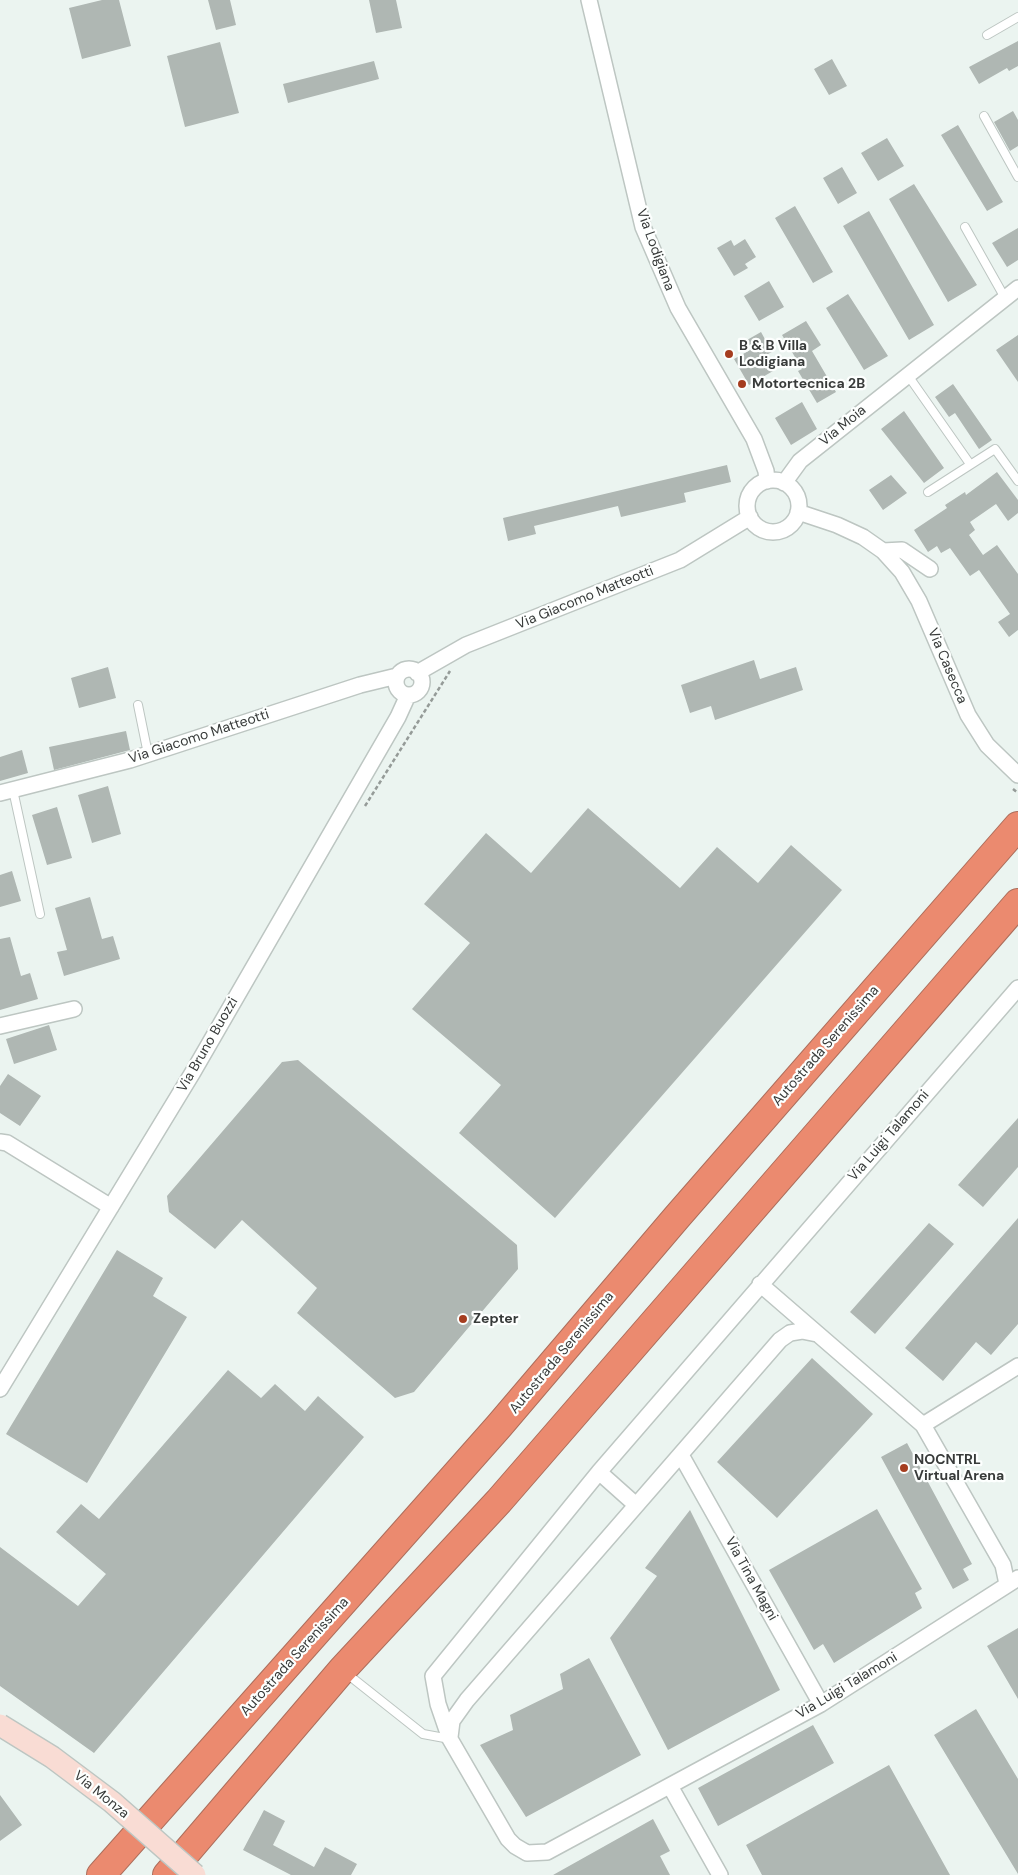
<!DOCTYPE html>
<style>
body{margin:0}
canvas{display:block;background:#ebf4f0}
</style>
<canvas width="1018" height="1875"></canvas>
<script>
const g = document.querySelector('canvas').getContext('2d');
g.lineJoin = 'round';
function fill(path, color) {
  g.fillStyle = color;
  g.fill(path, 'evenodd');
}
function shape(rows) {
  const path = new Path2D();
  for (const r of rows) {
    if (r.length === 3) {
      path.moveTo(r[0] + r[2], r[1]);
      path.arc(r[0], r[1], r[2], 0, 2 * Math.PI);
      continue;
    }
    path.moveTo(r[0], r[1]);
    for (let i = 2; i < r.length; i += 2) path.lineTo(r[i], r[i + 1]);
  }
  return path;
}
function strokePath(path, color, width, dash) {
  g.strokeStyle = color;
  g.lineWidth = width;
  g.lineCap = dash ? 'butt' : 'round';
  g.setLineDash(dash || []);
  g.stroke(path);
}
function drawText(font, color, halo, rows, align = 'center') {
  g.font = font + ' "DM Sans",sans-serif';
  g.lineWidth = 4.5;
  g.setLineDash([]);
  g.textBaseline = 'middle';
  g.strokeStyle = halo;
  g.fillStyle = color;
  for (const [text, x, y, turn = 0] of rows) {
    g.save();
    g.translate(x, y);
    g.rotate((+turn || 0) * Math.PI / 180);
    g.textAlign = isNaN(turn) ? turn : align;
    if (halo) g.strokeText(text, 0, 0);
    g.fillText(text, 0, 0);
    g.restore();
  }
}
const building = shape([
 [102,0,119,0,131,46,82,59,69,8],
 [208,0,230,0,236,25,216,30],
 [369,0,396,0,402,28,376,33],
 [1018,41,1018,66,1009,71,1007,68,979,84,969,67],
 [220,42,239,113,185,127,167,56],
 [832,59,847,86,829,95,814,69],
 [374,61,379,79,288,103,283,84],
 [1013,111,1018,120,1018,146,1010,151,994,122],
 [958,125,1003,202,987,211,941,135],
 [887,138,904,166,878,181,861,153],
 [842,167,857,193,838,204,823,178],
 [914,184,977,285,948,302,889,199],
 [795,206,833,272,813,283,775,218],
 [869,211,934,325,909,340,843,226],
 [1018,228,1018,260,1007,267,992,243],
 [745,239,756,257,745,264,748,268,734,276,717,248,731,240,734,246],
 [769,281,784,307,759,321,744,296],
 [848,294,888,356,864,370,826,308],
 [806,321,821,345,812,351,836,392,817,403,798,371,802,369,782,335],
 [761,332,772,352,764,356,773,371,749,385,734,359,752,349,747,340],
 [1018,335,1018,382,996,350],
 [953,384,992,440,979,449,955,413,949,417,935,397],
 [802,402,817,429,791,445,775,418],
 [904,411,944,468,924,483,881,429],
 [727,465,731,482,684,493,686,502,621,517,618,506,534,526,536,534,508,541,503,518],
 [997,472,1018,500,1018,513,1008,521,996,504,970,522,975,530,969,535,983,555,997,545,1018,574,1018,630,1009,637,998,622,1010,614,979,570,970,576,950,548,941,553,937,546,928,552,914,530,947,508,945,505,965,492,966,495],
 [891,475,907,493,883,510,869,490],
 [754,660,760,679,796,667,803,690,715,720,711,706,690,713,681,685],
 [108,667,116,698,79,708,71,678],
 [126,731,130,750,54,770,49,747],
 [22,750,28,773,0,781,0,757],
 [108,786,121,834,92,843,78,795],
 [57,807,72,858,47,865,32,815],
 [588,808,680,888,717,847,758,883,791,845,842,890,555,1218,459,1133,501,1085,412,1009,470,943,424,904,486,833,531,873],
 [12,871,21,901,0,907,0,875],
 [90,897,102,939,113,936,120,959,64,976,57,952,67,950,55,908],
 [10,937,21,976,30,973,38,999,0,1010,0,939],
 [49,1025,57,1050,14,1064,6,1039],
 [298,1060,517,1245,518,1269,414,1392,395,1398,297,1313,317,1288,242,1220,215,1249,169,1212,167,1196,282,1062],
 [8,1074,41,1096,20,1126,0,1113,0,1086],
 [1018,1118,1018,1167,983,1207,958,1185],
 [1018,1218,1018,1324,991,1355,976,1342,943,1381,905,1348],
 [929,1223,954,1244,875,1334,850,1312],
 [117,1250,163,1278,153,1296,187,1317,87,1483,6,1434],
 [812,1358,873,1414,777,1518,717,1462],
 [228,1370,261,1398,275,1384,305,1411,318,1396,364,1437,94,1753,0,1686,0,1547,78,1606,106,1574,56,1532,81,1504,99,1519],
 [907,1443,972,1564,963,1569,969,1580,953,1589,881,1457],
 [877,1509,922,1589,915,1593,922,1608,834,1663,823,1644,814,1650,769,1570],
 [690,1510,780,1690,668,1750,610,1638,657,1576,645,1568],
 [1018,1628,1018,1699,987,1646],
 [589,1658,641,1755,526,1817,480,1745,513,1730,510,1715,563,1689,560,1674],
 [976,1709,1018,1779,1018,1874,934,1735],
 [813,1725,834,1763,718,1826,698,1788],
 [889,1765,950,1875,762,1875,746,1845],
 [0,1795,22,1825,0,1841],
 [264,1810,285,1821,273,1845,314,1867,325,1847,357,1864,351,1875,291,1875,243,1850],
 [653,1819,670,1851,660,1856,670,1875,553,1875]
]);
const path = shape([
 [1013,789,1018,793],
 [365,806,450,671]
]);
const lane = shape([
 [987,35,1018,17],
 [984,116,1018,177],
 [965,227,1005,298],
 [907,374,970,464],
 [928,492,995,449,1018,481],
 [138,705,148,754],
 [13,790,40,914],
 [346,1673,423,1734,450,1739]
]);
const street = shape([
 [589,0,643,227,678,308,754,439,766,471,767,481],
 [773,506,26],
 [784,483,800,461,1018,288],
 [798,512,837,525,863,537,883,551,902,572,919,601,968,715,987,745,1018,775],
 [883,551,902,550,930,569],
 [409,682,13],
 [417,673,466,645,680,560,750,517],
 [0,793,130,760,360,685,397,676],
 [1018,988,599,1472,433,1676,438,1704,450,1739,508,1839,515,1846,527,1853,547,1852,821,1704,1018,1578],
 [0,1026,74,1009],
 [0,1142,7,1143,111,1207],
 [760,1284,923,1425,1003,1565,1007,1584],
 [0,1389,193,1072,398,717,408,695],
 [923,1425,1018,1366],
 [681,1455,821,1704],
 [599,1472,636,1505],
 [450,1737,452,1721,467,1700,780,1340,790,1333,802,1331,817,1334],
 [670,1786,720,1875]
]);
const highway = shape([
 [101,1875,499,1426,677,1217,1018,826],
 [167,1875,342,1670,499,1501,1018,903]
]);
const secondaryBridge = shape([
 [0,1725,52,1757,112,1802,195,1875]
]);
const markers = [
 [729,354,5,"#a53d1f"],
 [742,384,5,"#a53d1f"],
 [463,1319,5,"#a53d1f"],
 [904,1468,5,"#a53d1f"]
];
const streetNames = [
 ["Via Lodigiana",655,250,70],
 ["Via Moia",843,426,-39],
 ["Via Giacomo Matteotti",585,598,-22],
 ["Via Casecca",947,666,67],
 ["Via Giacomo Matteotti",199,737,-18],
 ["Via Bruno Buozzi",208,1045,-60],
 ["Autostrada Serenissima",826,1046,-49],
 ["Via Luigi Talamoni",889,1136,-49],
 ["Autostrada Serenissima",562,1353,-50],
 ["Via Tina Magni",751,1579,61],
 ["Autostrada Serenissima",295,1657,-48],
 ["Via Luigi Talamoni",847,1686,-31],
 ["Via Monza",101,1795,39]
];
const poiNames = [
 ["B & B Villa",739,346],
 ["Lodigiana",739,362],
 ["Motortecnica 2B",752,384],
 ["Zepter",473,1319],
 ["NOCNTRL",914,1460],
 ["Virtual Arena",914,1476]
];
fill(building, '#afb7b3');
strokePath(lane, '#bdc6c2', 10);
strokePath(street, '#bdc6c2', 18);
strokePath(highway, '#ac6e5c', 30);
strokePath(path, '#959b98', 2.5, [4, 2.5]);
strokePath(lane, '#fff', 8);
strokePath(street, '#fff', 15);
strokePath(highway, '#eb8a6f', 28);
strokePath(secondaryBridge, '#bdc6c2', 24, []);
strokePath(secondaryBridge, '#f9dcd4', 21);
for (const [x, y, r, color] of markers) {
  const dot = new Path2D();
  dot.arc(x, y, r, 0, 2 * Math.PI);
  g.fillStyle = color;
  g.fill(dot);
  strokePath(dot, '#fdfffe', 2);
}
drawText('14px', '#383b3a', '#fdfffe', streetNames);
drawText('bold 14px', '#383b3a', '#fdfffe', poiNames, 'left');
</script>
